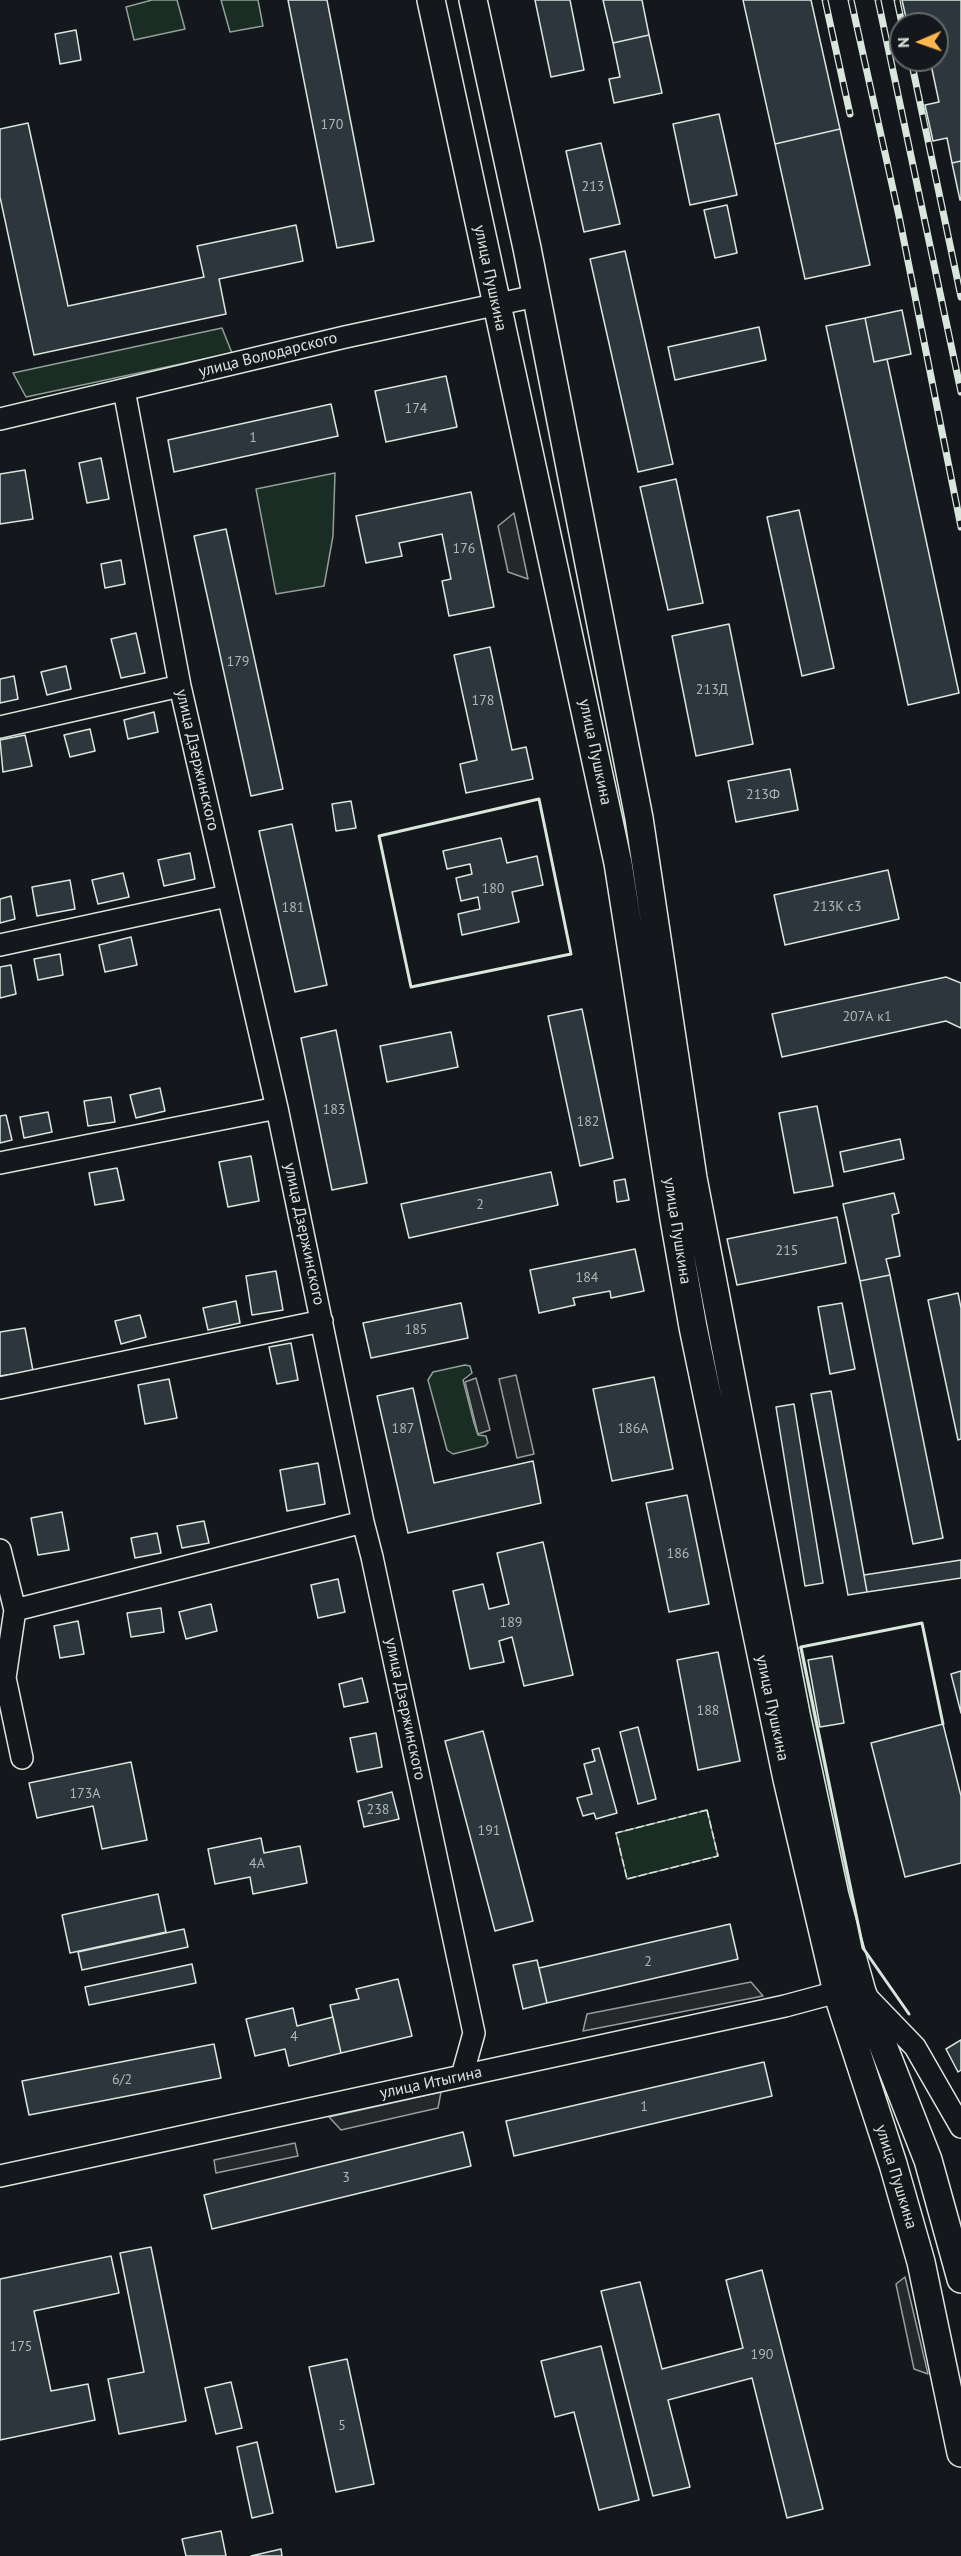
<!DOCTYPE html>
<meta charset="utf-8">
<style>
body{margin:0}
#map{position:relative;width:961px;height:2556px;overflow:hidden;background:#14181c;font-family:"PT Sans",sans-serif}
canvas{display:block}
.north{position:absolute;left:889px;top:12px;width:60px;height:60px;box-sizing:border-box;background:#14181c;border:2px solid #626a69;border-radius:50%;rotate:268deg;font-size:16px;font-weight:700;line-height:24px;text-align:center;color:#d8e6dc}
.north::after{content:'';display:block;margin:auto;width:21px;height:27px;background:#ffb74d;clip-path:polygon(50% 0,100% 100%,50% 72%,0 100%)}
</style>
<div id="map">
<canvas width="961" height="2556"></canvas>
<div class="north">N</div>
</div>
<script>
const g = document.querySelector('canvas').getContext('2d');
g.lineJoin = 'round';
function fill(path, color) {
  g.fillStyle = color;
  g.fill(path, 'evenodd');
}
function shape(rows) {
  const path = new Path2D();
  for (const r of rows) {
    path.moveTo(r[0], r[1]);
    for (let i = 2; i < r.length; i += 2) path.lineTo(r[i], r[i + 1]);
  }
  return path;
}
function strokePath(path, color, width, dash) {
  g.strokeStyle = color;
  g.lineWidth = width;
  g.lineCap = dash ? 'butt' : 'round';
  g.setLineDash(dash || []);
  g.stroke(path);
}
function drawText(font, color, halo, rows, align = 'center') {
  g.font = font + ' "PT Sans",sans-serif';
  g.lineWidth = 4.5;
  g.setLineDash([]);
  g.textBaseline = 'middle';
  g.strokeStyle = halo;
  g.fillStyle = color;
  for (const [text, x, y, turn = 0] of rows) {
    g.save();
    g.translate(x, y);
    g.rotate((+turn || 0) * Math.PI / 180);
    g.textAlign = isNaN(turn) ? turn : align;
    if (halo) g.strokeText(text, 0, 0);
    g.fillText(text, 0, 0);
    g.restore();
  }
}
const green = shape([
 [152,0,177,0,185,29,134,40,126,7,152,0],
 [221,0,258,0,263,26,230,32,221,0],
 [222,328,232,353,26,397,13,373,222,328],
 [335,473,333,536,324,586,276,594,256,489,335,473],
 [465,1365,470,1366,472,1373,463,1380,474,1423,478,1435,486,1436,488,1443,485,1446,453,1454,447,1450,428,1380,433,1372,465,1365],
 [800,1647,861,1946,856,1935,797,1650,800,1647],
 [707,1810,718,1856,627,1879,616,1833,707,1810]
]);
const parking = shape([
 [514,513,528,579,508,572,498,526,514,513],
 [516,1375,534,1454,517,1458,499,1379,516,1375],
 [476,1378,490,1430,478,1434,465,1382,476,1378],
 [751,1982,763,1996,583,2031,587,2014,751,1982],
 [441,2092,438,2108,341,2130,329,2117,441,2092],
 [295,2143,298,2156,216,2173,214,2160,295,2143],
 [905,2277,928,2374,914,2369,896,2284,905,2277]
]);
const building = shape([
 [288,0,327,0,374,241,337,248,288,0],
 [535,0,570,0,584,70,551,77,535,0],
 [603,0,642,0,649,35,613,43,603,0],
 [743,0,811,0,840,129,775,144,743,0],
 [902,0,961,0,961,161,952,163,947,138,933,141,925,105,939,102,930,60,937,60,937,24,922,24,921,19,907,22,902,0],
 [76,30,81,60,60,64,55,34,76,30],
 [649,35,662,93,614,103,609,79,620,77,613,43,649,35],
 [719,114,737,195,690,205,673,124,719,114],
 [28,123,68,306,204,277,197,246,296,225,303,261,219,279,226,314,34,355,0,197,0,129,28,123],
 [840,129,870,265,805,279,775,144,840,129],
 [601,143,620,224,584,232,566,151,601,143],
 [961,161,961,200,960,200,952,163,961,161],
 [727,205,737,253,715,258,704,210,727,205],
 [625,251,673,464,638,472,590,259,625,251],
 [902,310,911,354,874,362,865,318,902,310],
 [865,318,874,362,887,359,959,693,908,705,826,326,865,318],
 [759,327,766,360,675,380,668,347,759,327],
 [446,376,457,427,386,442,375,391,446,376],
 [331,404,338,436,174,472,168,440,331,404],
 [101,458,109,499,87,503,79,463,101,458],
 [25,470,33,519,0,524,0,474,25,470],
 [676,479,703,603,668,610,640,487,676,479],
 [471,492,494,607,449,616,442,581,451,579,442,534,399,543,402,556,366,563,356,516,471,492],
 [799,510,834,668,802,676,767,517,799,510],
 [226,529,283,789,251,796,194,536,226,529],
 [121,560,125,584,105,588,101,564,121,560],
 [729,624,753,744,696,756,672,636,729,624],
 [136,633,145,673,121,678,111,639,136,633],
 [490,647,512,750,526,747,533,779,466,793,460,764,477,760,454,655,490,647],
 [66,666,71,689,47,695,41,672,66,666],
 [14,676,18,699,0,703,0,679,14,676],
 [154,712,158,732,128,739,124,720,154,712],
 [90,729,95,751,70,757,64,735,90,729],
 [25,735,32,766,3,772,0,740,25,735],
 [790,769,798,810,736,822,728,781,790,769],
 [351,801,356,828,336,831,332,804,351,801],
 [292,824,327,985,295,992,259,831,292,824],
 [501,838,507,863,537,856,543,885,512,892,519,922,462,935,458,914,480,909,478,897,461,901,456,878,472,874,470,864,447,869,443,851,501,838],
 [190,853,195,879,164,886,158,860,190,853],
 [888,870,899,919,785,945,774,895,888,870],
 [123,873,129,897,98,904,92,880,123,873],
 [70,880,75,909,37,916,32,887,70,880],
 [11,896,15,919,0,923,0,899,11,896],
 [131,937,137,965,105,972,99,945,131,937],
 [60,954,63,975,38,980,34,959,60,954],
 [11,965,16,994,0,998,0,967,11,965],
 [946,977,961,983,961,1028,946,1021,782,1057,772,1014,946,977],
 [582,1009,613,1158,580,1166,548,1016,582,1009],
 [336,1030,367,1183,332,1190,301,1038,336,1030],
 [451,1032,458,1067,387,1082,380,1046,451,1032],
 [160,1088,165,1111,136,1118,130,1095,160,1088],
 [111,1097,115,1122,88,1126,84,1101,111,1097],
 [817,1106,833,1186,794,1193,779,1113,817,1106],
 [48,1112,52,1132,24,1138,20,1117,48,1112],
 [6,1115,12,1140,0,1143,0,1116,6,1115],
 [900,1139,904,1159,844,1172,840,1152,900,1139],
 [251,1156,259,1201,228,1207,219,1162,251,1156],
 [117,1168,124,1200,95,1205,89,1173,117,1168],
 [551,1172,558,1205,409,1238,401,1204,551,1172],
 [625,1179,629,1200,617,1202,614,1181,625,1179],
 [894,1193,899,1213,892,1215,900,1256,886,1259,890,1275,860,1281,843,1204,894,1193],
 [837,1217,846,1263,737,1285,727,1239,837,1217],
 [635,1249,644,1291,611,1298,610,1291,573,1298,575,1305,539,1313,530,1270,635,1249],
 [276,1271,283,1310,252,1315,246,1276,276,1271],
 [890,1275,943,1538,913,1544,860,1281,890,1275],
 [958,1293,961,1308,961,1439,958,1440,928,1300,958,1293],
 [236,1301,240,1323,208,1330,203,1308,236,1301],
 [461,1303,468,1338,371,1358,363,1323,461,1303],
 [842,1303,855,1369,830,1374,818,1307,842,1303],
 [140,1315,146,1337,121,1344,115,1321,140,1315],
 [25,1328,33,1371,0,1376,0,1332,25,1328],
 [291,1343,298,1380,277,1384,269,1347,291,1343],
 [654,1377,673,1469,612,1481,593,1389,654,1377],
 [169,1379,177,1418,145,1424,138,1385,169,1379],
 [413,1388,434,1483,533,1461,541,1503,408,1533,377,1396,413,1388],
 [831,1391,867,1592,848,1595,811,1394,831,1391],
 [794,1404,823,1583,805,1586,776,1407,794,1404],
 [318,1463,325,1504,287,1511,280,1470,318,1463],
 [687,1495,709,1604,669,1612,646,1503,687,1495],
 [62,1512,69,1550,38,1555,31,1518,62,1512],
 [204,1521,209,1543,182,1548,177,1526,204,1521],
 [157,1533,161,1553,135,1558,131,1538,157,1533],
 [543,1542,573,1675,524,1686,512,1637,499,1641,504,1662,470,1669,453,1591,483,1584,489,1609,509,1604,497,1553,543,1542],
 [961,1560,961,1578,867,1592,864,1575,961,1560],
 [338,1579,345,1612,318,1618,311,1585,338,1579],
 [211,1604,217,1631,186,1639,179,1612,211,1604],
 [161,1608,164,1632,131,1637,127,1613,161,1608],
 [78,1621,84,1654,60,1658,54,1626,78,1621],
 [718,1652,740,1761,698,1770,677,1660,718,1652],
 [832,1656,844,1723,820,1727,808,1660,832,1656],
 [961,1671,961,1713,951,1674,961,1671],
 [362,1678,368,1702,344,1707,339,1684,362,1678],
 [943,1724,961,1796,961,1863,905,1877,871,1743,943,1724],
 [638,1727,656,1799,638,1804,620,1732,638,1727],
 [483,1731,533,1921,495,1931,445,1741,483,1731],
 [376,1733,382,1767,357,1772,350,1738,376,1733],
 [599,1748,617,1813,596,1819,594,1813,583,1816,577,1798,592,1794,584,1764,595,1761,592,1750,599,1748],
 [131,1762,147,1840,102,1849,93,1806,37,1818,29,1783,131,1762],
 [392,1792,399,1819,364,1827,358,1801,392,1792],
 [261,1838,264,1853,300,1846,307,1883,253,1894,250,1877,215,1884,208,1849,261,1838],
 [158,1894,166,1932,70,1953,62,1915,158,1894],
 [730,1924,738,1959,547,2003,539,1968,730,1924],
 [184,1929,188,1947,82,1970,78,1952,184,1929],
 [537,1960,547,2003,523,2009,513,1965,537,1960],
 [192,1964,196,1983,89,2005,85,1987,192,1964],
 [398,1979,412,2036,341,2053,330,2005,359,1999,356,1989,398,1979],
 [293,2008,297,2026,333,2017,341,2053,289,2066,285,2049,255,2056,246,2019,293,2008],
 [961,2040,961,2070,958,2072,946,2049,961,2040],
 [214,2044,221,2078,29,2115,22,2081,214,2044],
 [764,2062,772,2096,514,2156,506,2121,764,2062],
 [463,2132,471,2166,212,2229,204,2195,463,2132],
 [151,2247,186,2421,119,2434,108,2379,144,2372,120,2253,151,2247],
 [111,2256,119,2293,34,2311,51,2391,88,2384,95,2420,0,2440,0,2279,111,2256],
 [762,2270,823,2509,787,2518,752,2378,668,2400,690,2487,653,2496,601,2291,640,2282,662,2369,743,2348,726,2280,762,2270],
 [601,2346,639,2500,599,2510,574,2412,555,2417,541,2361,601,2346],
 [347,2359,374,2484,336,2492,309,2367,347,2359],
 [231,2382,242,2428,216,2434,205,2388,231,2382],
 [257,2442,273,2513,252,2518,237,2447,257,2442],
 [221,2531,226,2556,186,2556,182,2539,221,2531],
 [281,2549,282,2556,251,2556,281,2549]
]);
const minor = shape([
 [124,390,180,686,277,1108,363,1522,372,1557,474,2033,462,2076],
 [0,419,345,337,536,296],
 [0,727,180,686],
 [0,945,227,896],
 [0,1163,277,1108],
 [0,1388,322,1321],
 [0,1550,15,1610,5,1678,22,1758],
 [15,1610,363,1522],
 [0,2176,785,2006,837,1992,862,1992,915,2047,961,2127]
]);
const major = shape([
 [431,0,618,863,674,1219,693,1327,787,1779,837,1992,893,2164,921,2262,961,2453],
 [473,0,527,248,639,818,693,1178,796,1714,835,1896,862,1992,928,2160,961,2279]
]);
const rail = shape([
 [825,0,850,114],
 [851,0,899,216,961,527],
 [878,0,961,392],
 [897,0,902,24],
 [911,60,961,297]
]);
const fence = shape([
 [707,1810,718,1856,627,1879,616,1833,707,1810]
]);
const wall = shape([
 [539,799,571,954,411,987,379,836,539,799],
 [909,2014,863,1948,801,1647,922,1623,943,1724]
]);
const numberNames = [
 ["170",332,125],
 ["213",593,187],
 ["174",416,409],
 ["1",253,438],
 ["176",464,549],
 ["179",238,662],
 ["213Д",712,690],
 ["178",483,701],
 ["213Ф",763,795],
 ["180",493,889],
 ["213К с3",837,907],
 ["181",293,908],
 ["207А к1",867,1017],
 ["183",334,1110],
 ["182",588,1122],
 ["2",480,1205],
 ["215",787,1251],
 ["184",587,1278],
 ["185",416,1330],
 ["187",403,1429],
 ["186А",633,1429],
 ["186",678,1554],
 ["189",511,1623],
 ["188",708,1711],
 ["173А",85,1794],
 ["238",378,1810],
 ["191",489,1831],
 ["4А",257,1864],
 ["2",648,1962],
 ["4",294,2037],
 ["6/2",122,2080],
 ["1",644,2107],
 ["3",346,2178],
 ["175",21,2347],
 ["190",762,2355],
 ["5",342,2426]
];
const streetNames = [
 ["улица Пушкина",490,278,78],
 ["улица Володарского",268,355,-14],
 ["улица Пушкина",595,752,78],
 ["улица Дзержинского",197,760,77],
 ["улица Пушкина",677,1231,81],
 ["улица Дзержинского",304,1234,78],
 ["улица Пушкина",772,1708,78],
 ["улица Дзержинского",405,1709,78],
 ["улица Итыгина",431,2083,-12],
 ["улица Пушкина",896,2177,73]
];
fill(green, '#1a2d24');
strokePath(green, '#939e99', 1.5);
fill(parking, '#24282b');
strokePath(parking, '#939e99', 1.5);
fill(building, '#2c363c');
strokePath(building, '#d8e6dc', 1.5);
strokePath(minor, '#d8e6dc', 24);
strokePath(major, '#d8e6dc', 30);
strokePath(minor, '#14181c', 21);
strokePath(major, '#14181c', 27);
strokePath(rail, '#d8e6dc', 7);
strokePath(rail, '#14181c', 4.5, [14]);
strokePath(fence, '#d8e6dc', 1.5, [8, 3]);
strokePath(wall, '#d8e6dc', 3);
drawText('14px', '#adbab4', null, numberNames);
drawText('16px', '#d8e6dc', '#14181c', streetNames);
</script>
